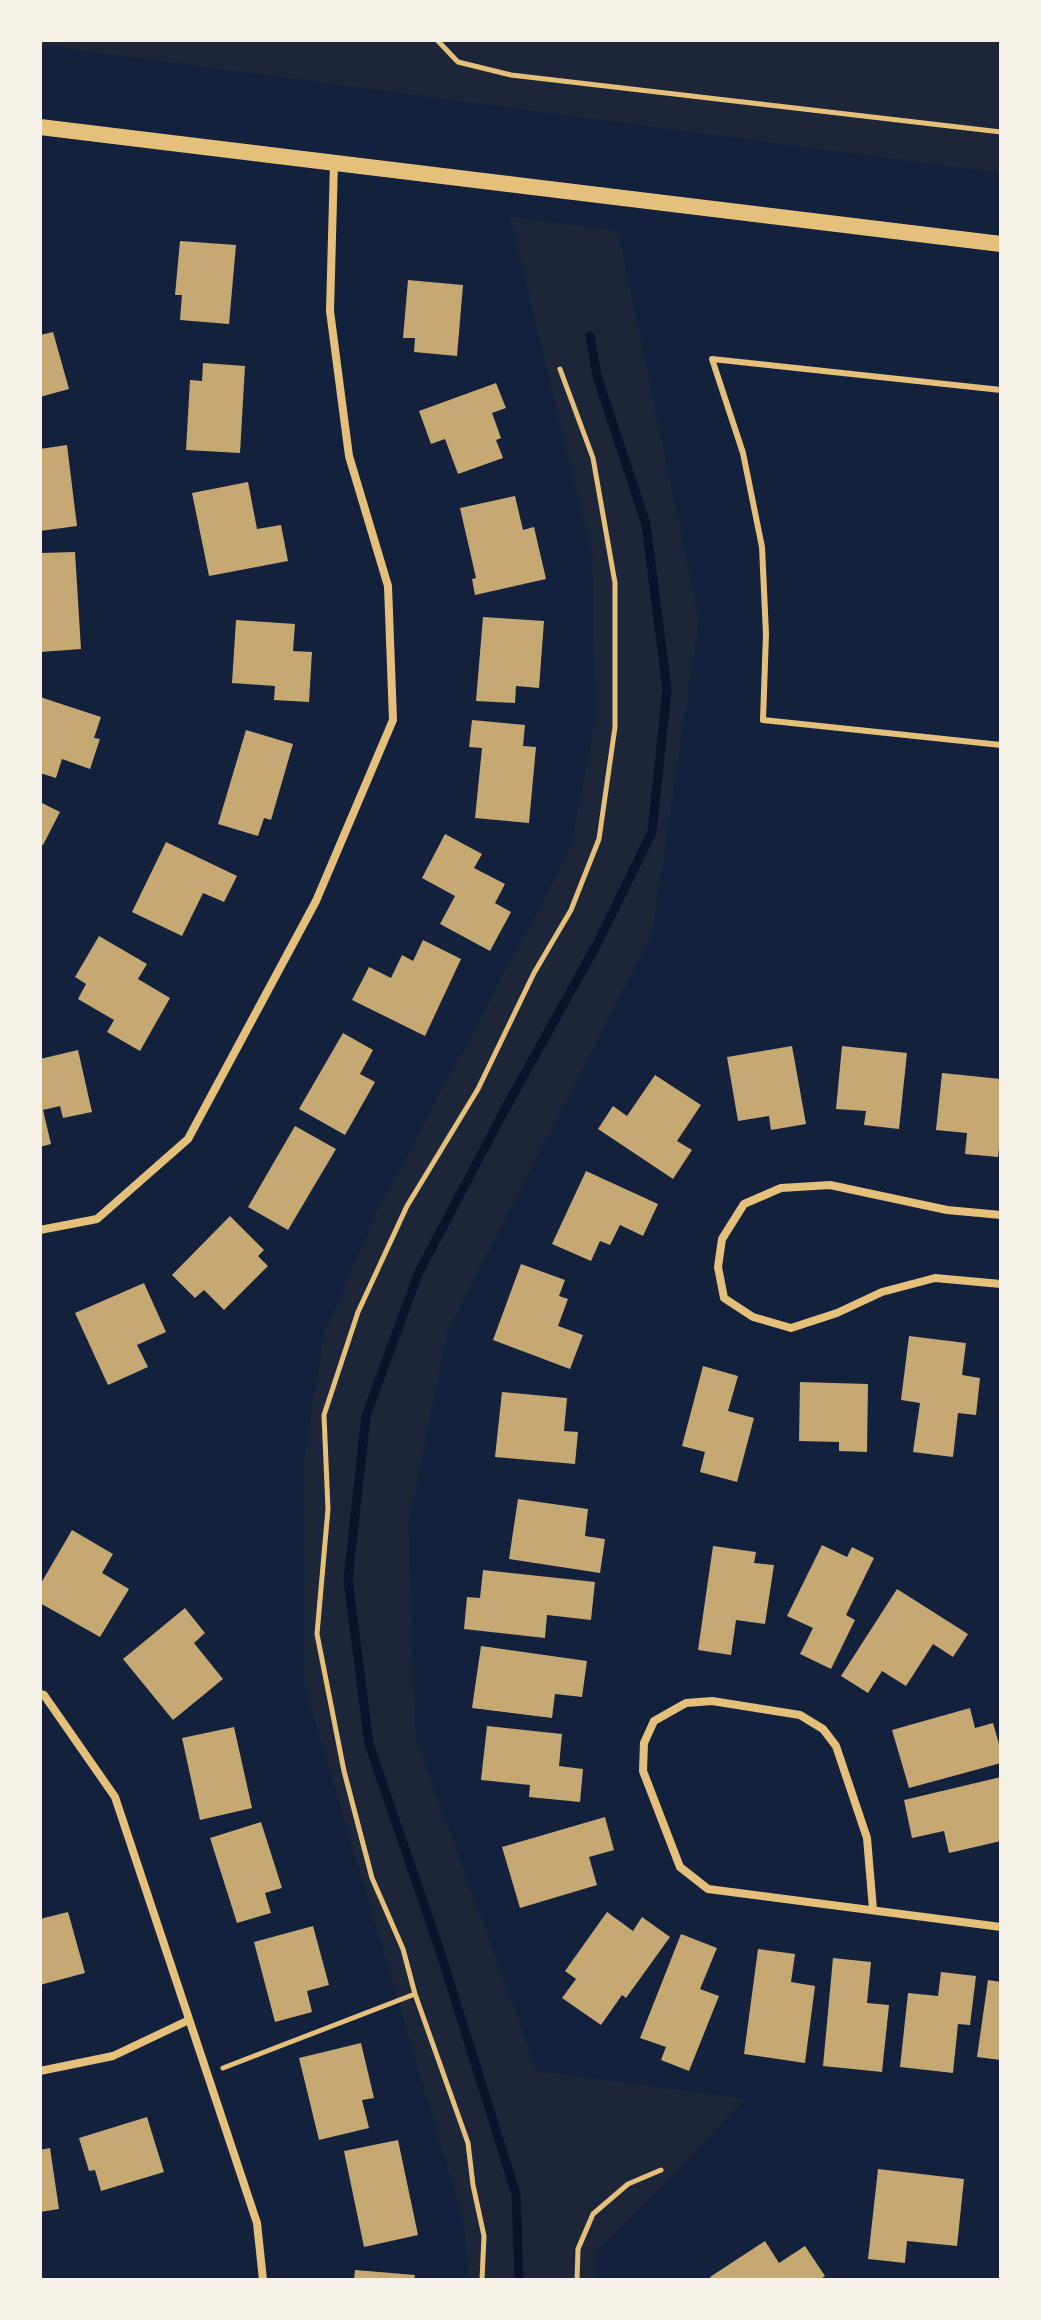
<!DOCTYPE html>
<style>
body{margin:0}
#map{position:relative;width:1041px;height:2320px;overflow:hidden;background:#14213d;font-family:Georgia,serif}
canvas{display:block}
.frame{position:absolute;inset:0;border:42px solid #f6f1e7;pointer-events:none}
</style>
<div id="map">
<canvas width="1041" height="2320"></canvas>
<div class="frame"></div>
</div>
<script>
const g = document.querySelector('canvas').getContext('2d');
g.lineJoin = 'round';
function fill(path, color) {
  g.fillStyle = color;
  g.fill(path, 'evenodd');
}
function shape(rows) {
  const path = new Path2D();
  for (const r of rows) {
    path.moveTo(r[0], r[1]);
    for (let i = 2; i < r.length; i += 2) path.lineTo(r[i], r[i + 1]);
  }
  return path;
}
function strokePath(path, color, width, dash) {
  g.strokeStyle = color;
  g.lineWidth = width;
  g.lineCap = dash ? 'butt' : 'round';
  g.setLineDash(dash || []);
  g.stroke(path);
}
const green = shape([
 [40,40,1001,40,1001,173,40,45],
 [510,217,618,231,699,620,652,934,448,1330,409,1522,415,1737,537,2071,746,2099,596,2253,594,2280,468,2280,465,2226,305,1687,305,1455,324,1333,377,1212,570,850,595,723,593,559]
]);
const stream = shape([
 [519,2280,516,2194,440,1951,369,1744,348,1580,366,1416,418,1274,504,1111,597,944,652,832,667,690,646,524,597,376,590,336]
]);
const building = shape([
 [180,241,236,245,229,324,180,320,182,295,175,295],
 [408,280,463,285,457,356,414,352,415,338,403,338],
 [53,332,69,389,40,397,40,335],
 [203,363,245,366,240,453,186,450,190,380,202,381],
 [496,383,506,408,492,413,501,438,496,440,503,458,458,474,445,439,431,444,419,411],
 [67,445,77,526,40,531,40,449],
 [248,482,257,529,281,525,288,561,209,576,192,493],
 [515,496,523,530,534,527,546,579,475,595,472,579,476,578,460,508],
 [75,552,81,649,40,652,40,553],
 [483,617,544,621,539,688,516,686,515,703,476,701],
 [236,620,295,624,293,651,312,652,309,702,274,700,275,686,232,683],
 [40,697,101,717,94,738,100,739,90,769,62,759,56,778,40,773],
 [472,720,525,725,523,746,536,747,529,823,475,818,482,748,469,747],
 [246,730,293,744,271,820,264,818,258,836,218,824],
 [40,802,60,812,43,845,40,843],
 [445,834,482,854,474,868,505,884,495,903,511,912,490,951,440,924,455,896,422,878],
 [166,842,237,876,224,902,203,893,182,936,132,912],
 [99,936,147,964,138,979,170,998,140,1051,107,1032,114,1020,78,999,86,984,75,977],
 [423,940,461,959,425,1036,352,1000,369,967,391,978,402,955,413,961],
 [343,1033,373,1050,360,1074,375,1082,345,1135,299,1109],
 [792,1046,806,1124,771,1130,769,1116,738,1121,727,1057],
 [842,1046,907,1053,899,1129,864,1125,866,1111,836,1109],
 [78,1050,92,1112,63,1118,60,1106,43,1110,51,1144,40,1147,40,1059],
 [942,1073,1001,1079,1001,1130,998,1157,965,1154,967,1133,936,1130],
 [655,1075,701,1105,677,1141,692,1150,673,1179,598,1129,613,1106,627,1116],
 [295,1126,336,1149,288,1230,248,1207],
 [586,1171,658,1204,643,1236,620,1225,610,1245,600,1241,591,1261,552,1244],
 [230,1216,264,1250,258,1256,268,1266,224,1310,204,1290,195,1298,172,1275],
 [521,1264,565,1280,559,1296,568,1299,558,1326,583,1335,570,1369,493,1340],
 [144,1283,166,1332,137,1345,148,1367,108,1385,75,1313],
 [909,1336,966,1343,962,1375,980,1378,976,1415,958,1413,953,1457,913,1452,920,1403,901,1400],
 [703,1366,738,1376,728,1411,754,1418,737,1482,700,1472,705,1452,682,1446],
 [800,1382,868,1384,867,1452,839,1451,839,1442,799,1441],
 [502,1392,567,1398,564,1431,578,1432,575,1464,495,1457],
 [518,1499,588,1509,585,1536,605,1539,600,1573,509,1559],
 [72,1530,113,1554,102,1573,129,1589,100,1637,40,1603,40,1585],
 [822,1545,847,1557,852,1547,874,1558,846,1615,855,1620,831,1669,800,1654,813,1628,787,1616],
 [713,1546,756,1552,754,1563,774,1565,765,1624,736,1620,731,1655,698,1650],
 [483,1570,595,1582,591,1620,547,1615,545,1638,464,1629,467,1597,480,1598],
 [897,1589,968,1634,953,1657,933,1644,906,1686,882,1671,868,1693,841,1676],
 [185,1608,205,1633,194,1643,223,1679,173,1720,123,1659],
 [481,1646,587,1661,582,1697,555,1694,552,1718,472,1708],
 [970,1708,975,1728,993,1723,1001,1751,1001,1763,909,1788,892,1730],
 [487,1726,562,1734,559,1766,583,1769,580,1802,529,1797,530,1785,481,1780],
 [234,1727,252,1808,200,1820,182,1738],
 [1001,1777,1001,1841,949,1853,944,1831,912,1838,904,1800],
 [605,1817,614,1850,589,1857,597,1885,520,1908,502,1847],
 [261,1822,282,1888,265,1893,271,1913,237,1923,210,1838],
 [68,1912,85,1973,40,1985,40,1919],
 [607,1912,633,1931,642,1917,670,1937,626,1998,622,1995,601,2025,562,1998,576,1979,565,1971],
 [313,1926,329,1985,307,1991,312,2012,275,2022,254,1942],
 [681,1934,717,1948,700,1989,719,1996,689,2071,661,2060,666,2047,640,2038],
 [758,1949,795,1954,791,1982,815,1986,805,2063,744,2054],
 [833,1958,871,1962,867,2003,889,2005,882,2072,823,2066],
 [941,1972,976,1976,970,2025,958,2024,953,2073,900,2067,908,1993,938,1996],
 [988,1980,1001,1982,1001,2060,977,2057],
 [361,2043,374,2098,362,2100,369,2128,319,2140,299,2058],
 [147,2117,164,2172,101,2191,95,2170,89,2171,79,2138],
 [398,2140,418,2235,364,2247,344,2151],
 [50,2148,59,2209,40,2212,40,2150],
 [878,2169,964,2179,957,2246,907,2241,905,2263,868,2259],
 [765,2241,779,2263,805,2246,825,2276,819,2280,712,2280,710,2277],
 [355,2270,415,2275,414,2280,354,2280]
]);
const path = shape([
 [437,40,458,62,511,75,1001,132],
 [223,2068,415,1994],
 [482,2280,484,2236,473,2185,468,2143,415,1994,403,1949,372,1878,344,1771,317,1634,328,1509,324,1415,358,1312,407,1206,478,1089,534,973,571,910,599,839,615,727,615,583,593,458,560,369],
 [577,2280,578,2249,593,2214,628,2184,661,2170]
]);
const service = shape([
 [1001,390,712,359,743,453,762,547,766,634,763,720,1001,745]
]);
const minor = shape([
 [1001,1215,947,1210,830,1185,781,1188,744,1204,722,1239,718,1267,724,1298,753,1317,791,1328,837,1313,882,1292,935,1278,1001,1284],
 [40,1230,97,1219,188,1139,316,901,393,720,388,586,349,456,330,311,334,163],
 [40,1694,44,1695,115,1797,257,2223,263,2280],
 [873,1909,867,1838,836,1746,823,1729,800,1715,712,1701,686,1703,654,1721,644,1743,643,1771,680,1867,708,1889,1001,1927],
 [40,2071,113,2056,189,2020]
]);
const secondary = shape([
 [40,127,1001,244]
]);
fill(green, '#1d2539');
strokePath(stream, '#0b132b', 9);
fill(building, '#c6a872');
strokePath(path, '#e5c07b', 5);
strokePath(service, '#e5c07b', 6);
strokePath(minor, '#e5c07b', 8);
strokePath(secondary, '#e5c07b', 16);
</script>
